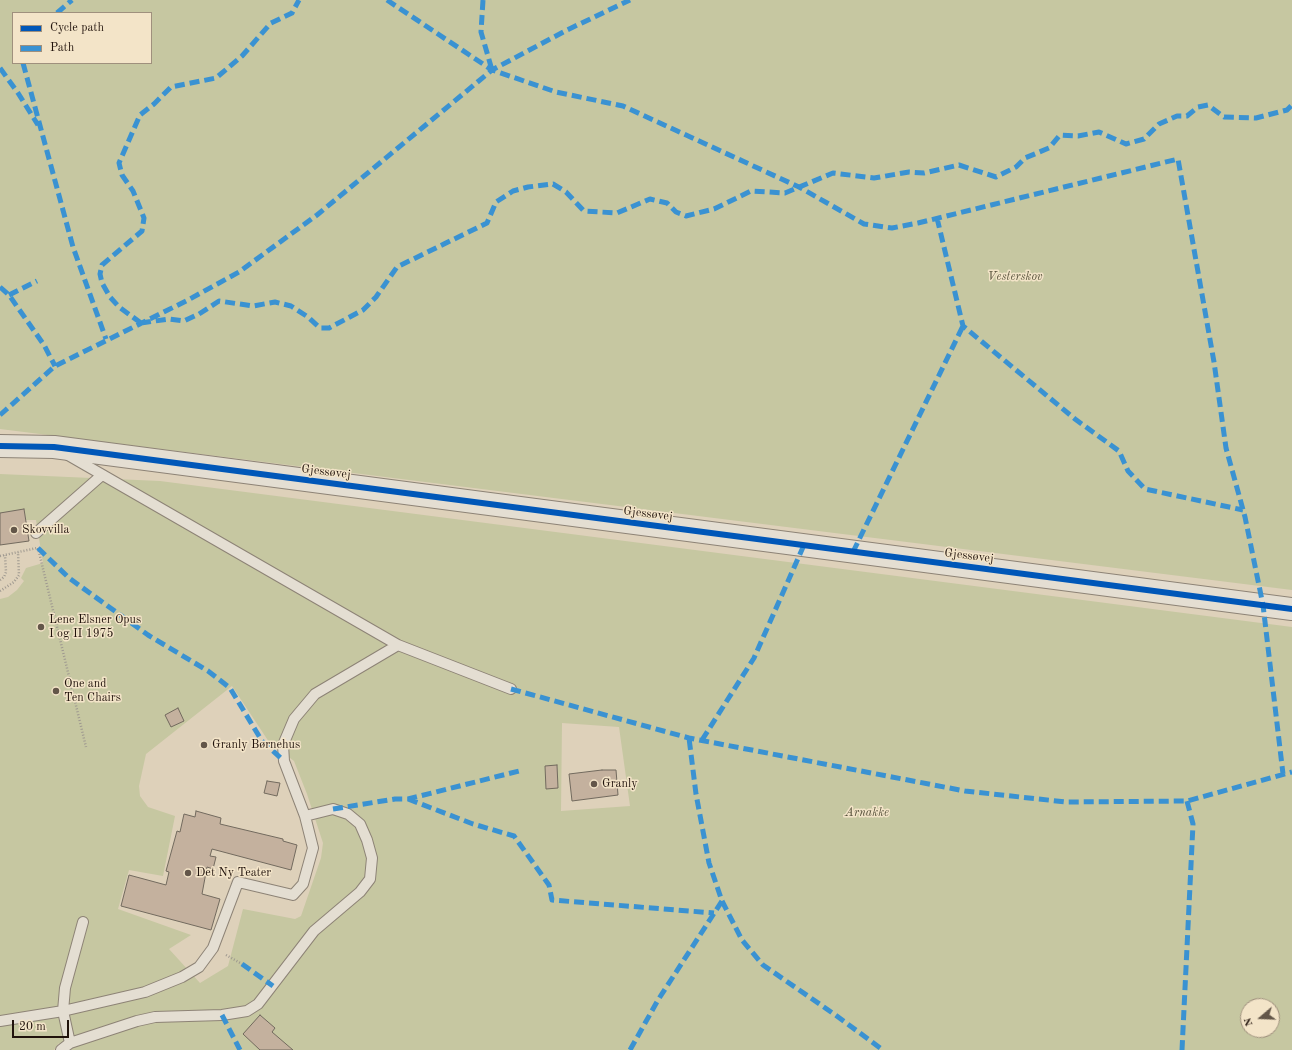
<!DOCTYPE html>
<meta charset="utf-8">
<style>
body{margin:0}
#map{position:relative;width:1292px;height:1050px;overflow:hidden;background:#ded1ba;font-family:"Old Standard TT",serif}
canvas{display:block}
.legend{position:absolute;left:12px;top:12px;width:140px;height:52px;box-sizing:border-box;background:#f3e4c8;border:1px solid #9f907d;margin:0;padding:5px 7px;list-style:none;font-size:12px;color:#21130c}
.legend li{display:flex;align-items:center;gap:8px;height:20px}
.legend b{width:20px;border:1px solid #9f907d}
.north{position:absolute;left:1240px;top:998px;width:40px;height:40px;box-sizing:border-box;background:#f3e4c8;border:1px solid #9f907d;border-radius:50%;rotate:251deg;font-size:11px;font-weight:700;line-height:16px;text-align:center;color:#21130c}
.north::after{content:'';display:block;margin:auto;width:14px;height:18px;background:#635649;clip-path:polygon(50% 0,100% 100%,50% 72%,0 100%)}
.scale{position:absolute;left:12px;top:1020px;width:57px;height:18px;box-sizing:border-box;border:2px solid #21130c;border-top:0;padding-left:5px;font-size:12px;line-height:14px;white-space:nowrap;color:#21130c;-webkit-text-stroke:3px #f3e4c8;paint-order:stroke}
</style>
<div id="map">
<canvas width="1292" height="1050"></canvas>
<ul class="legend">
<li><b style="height:5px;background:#0057b8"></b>Cycle path</li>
<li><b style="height:5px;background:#3a92d2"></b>Path</li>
</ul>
<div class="north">N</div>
<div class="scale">20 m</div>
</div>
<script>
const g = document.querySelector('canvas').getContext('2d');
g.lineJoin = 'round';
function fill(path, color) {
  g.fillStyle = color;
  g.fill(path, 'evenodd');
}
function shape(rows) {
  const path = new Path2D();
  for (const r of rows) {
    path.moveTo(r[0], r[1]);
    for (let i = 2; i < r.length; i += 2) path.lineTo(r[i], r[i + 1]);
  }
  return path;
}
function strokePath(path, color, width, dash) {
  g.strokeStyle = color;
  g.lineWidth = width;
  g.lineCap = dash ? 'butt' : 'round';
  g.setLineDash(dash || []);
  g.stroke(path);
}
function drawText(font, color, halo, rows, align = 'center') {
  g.font = font + ' "Old Standard TT",serif';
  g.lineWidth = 3;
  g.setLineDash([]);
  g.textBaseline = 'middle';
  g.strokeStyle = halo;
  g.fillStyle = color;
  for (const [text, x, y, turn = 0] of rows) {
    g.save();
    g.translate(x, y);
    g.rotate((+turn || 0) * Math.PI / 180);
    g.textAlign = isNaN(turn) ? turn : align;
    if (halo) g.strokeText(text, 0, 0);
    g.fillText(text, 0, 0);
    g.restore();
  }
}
const green = shape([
 [0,0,1292,0,1292,590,0,429],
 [13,13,151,13,151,63,13,63],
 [0,474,160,481,1292,627,1292,1050,62,1050,59,1043,54,1050,0,1050,0,599,8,597,17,590,24,581,21,578,26,568,43,563,36,520,26,520,24,509,0,513],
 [232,686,269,742,294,761,307,794,323,843,321,858,301,916,295,919,243,909,228,966,200,983,169,949,191,935,118,909,129,870,163,876,175,816,148,807,140,796,139,786,146,754],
 [562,723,619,727,630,806,561,811],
 [1248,1006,1272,1006,1272,1030,1248,1030]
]);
const building = shape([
 [24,509,29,541,0,545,0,513,24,509],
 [178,708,184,721,171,727,165,715,178,708],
 [557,765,558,788,546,789,545,766,557,765],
 [602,770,616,770,618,795,572,801,569,774,602,770],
 [267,781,280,783,277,796,264,793,267,781],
 [196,811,221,818,220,824,283,839,283,841,297,845,291,870,212,849,210,856,216,857,213,869,207,867,202,894,220,899,211,930,121,906,129,875,166,885,169,872,166,871,177,831,180,832,184,814,195,817,196,811],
 [260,1015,275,1028,272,1032,293,1050,260,1050,243,1034,260,1015]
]);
const path = shape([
 [38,548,86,747],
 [0,556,37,548],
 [0,580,4,577,6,572,5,555],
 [0,591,14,582,19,575,18,552],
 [226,955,242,964]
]);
const service = shape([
 [68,455,398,645,511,689],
 [36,533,102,475],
 [0,1021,63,1011,145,992,182,977,199,967,213,948,238,882,293,895,303,884,313,848,305,816,284,761,283,745,294,719,315,694,398,645],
 [70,1043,63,1011,65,988,83,922],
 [61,1050,70,1043,137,1021,155,1017,222,1015,247,1011,258,1004,314,931,360,892,370,879,372,858,367,840,360,824,348,814,333,809,305,816]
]);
const tertiary = shape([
 [0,446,54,447,1292,609]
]);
const quiet = shape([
 [387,0,492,70,556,92,623,106,799,187,864,224,892,228,918,223,1178,159,1214,362,1226,448,1245,517,1263,605,1283,774],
 [483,0,481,32,492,70],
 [57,13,72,0],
 [23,63,73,247,106,339],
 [0,68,18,93,38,125],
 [937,218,963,326,1075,419,1119,451,1128,471,1145,489,1243,510],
 [0,287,9,295,44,345,55,366],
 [9,295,37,281],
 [141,323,169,319,184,321,199,314,219,301,253,306,275,302,291,306,308,317,320,328,329,328,363,310,376,297,397,267,487,223,496,202,513,191,528,187,553,184,566,192,584,211,617,213,650,199,667,203,676,212,686,216,714,209,751,191,785,193,833,173,874,178,909,172,924,173,959,165,996,177,1016,167,1025,158,1049,148,1060,135,1078,136,1099,132,1126,144,1144,139,1159,124,1177,116,1187,116,1198,107,1208,105,1224,117,1256,118,1287,110,1292,105],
 [141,323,119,307,110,297,102,283,100,274,102,265,142,231,144,218,133,191,122,175,119,163,140,115,154,104,171,87,216,78,242,56,271,23,292,13,299,0],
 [0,415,55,366,188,300,239,272,317,215,492,70,567,30,630,0],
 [38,548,69,578,148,635,208,671,230,688,262,741,284,761],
 [853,552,963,326],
 [511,689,689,738,965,791,1066,802,1187,801,1292,772],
 [702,740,754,658,804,545],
 [408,799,473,824,514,836,549,885,552,900,714,913],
 [333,809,395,799,408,799,519,771],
 [722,901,742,940,763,965,834,1014,883,1050],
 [242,964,273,986],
 [222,1015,240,1050],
 [630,1050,658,1000,722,901,709,863,696,794,689,738],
 [1182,1050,1193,824,1187,801]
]);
const cycleway = shape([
 [0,446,54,447,1292,609]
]);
const markers = [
 [14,530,4,"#635649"],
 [41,627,4,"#635649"],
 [56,691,4,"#635649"],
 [204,745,4,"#635649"],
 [594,784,4,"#635649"],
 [188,873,4,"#635649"]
];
const parkNames = [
 ["Vesterskov",1015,277],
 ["Arnakke",867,813]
];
const streetNames = [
 ["Gjessøvej",326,472,7],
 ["Gjessøvej",648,514,7],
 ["Gjessøvej",969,556,7]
];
const poiNames = [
 ["Skovvilla",22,530],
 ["Lene Elsner Opus",49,620],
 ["I og II 1975",49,634],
 ["One and",64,684],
 ["Ten Chairs",64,698],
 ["Granly Børnehus",212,745],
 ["Granly",602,784],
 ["Det Ny Teater",196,873]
];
fill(green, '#c6c7a1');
fill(building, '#c4b19e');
strokePath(building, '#726a5e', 1);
strokePath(service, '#8d8376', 12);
strokePath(tertiary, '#8d8376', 24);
strokePath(path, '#9f9990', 2.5, [1, 2]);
strokePath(service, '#e4ded2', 10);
strokePath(tertiary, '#e4ded2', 22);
strokePath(quiet, '#3a92d2', 5, [10, 5]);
strokePath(cycleway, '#0057b8', 6);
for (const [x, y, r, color] of markers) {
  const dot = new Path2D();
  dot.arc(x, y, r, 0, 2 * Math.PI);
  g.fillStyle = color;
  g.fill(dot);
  strokePath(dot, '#f3e4c8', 1.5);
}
drawText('italic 12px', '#544f39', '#f3e4c8', parkNames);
drawText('12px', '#21130c', '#f3e4c8', streetNames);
drawText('12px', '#21130c', '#f3e4c8', poiNames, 'left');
</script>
